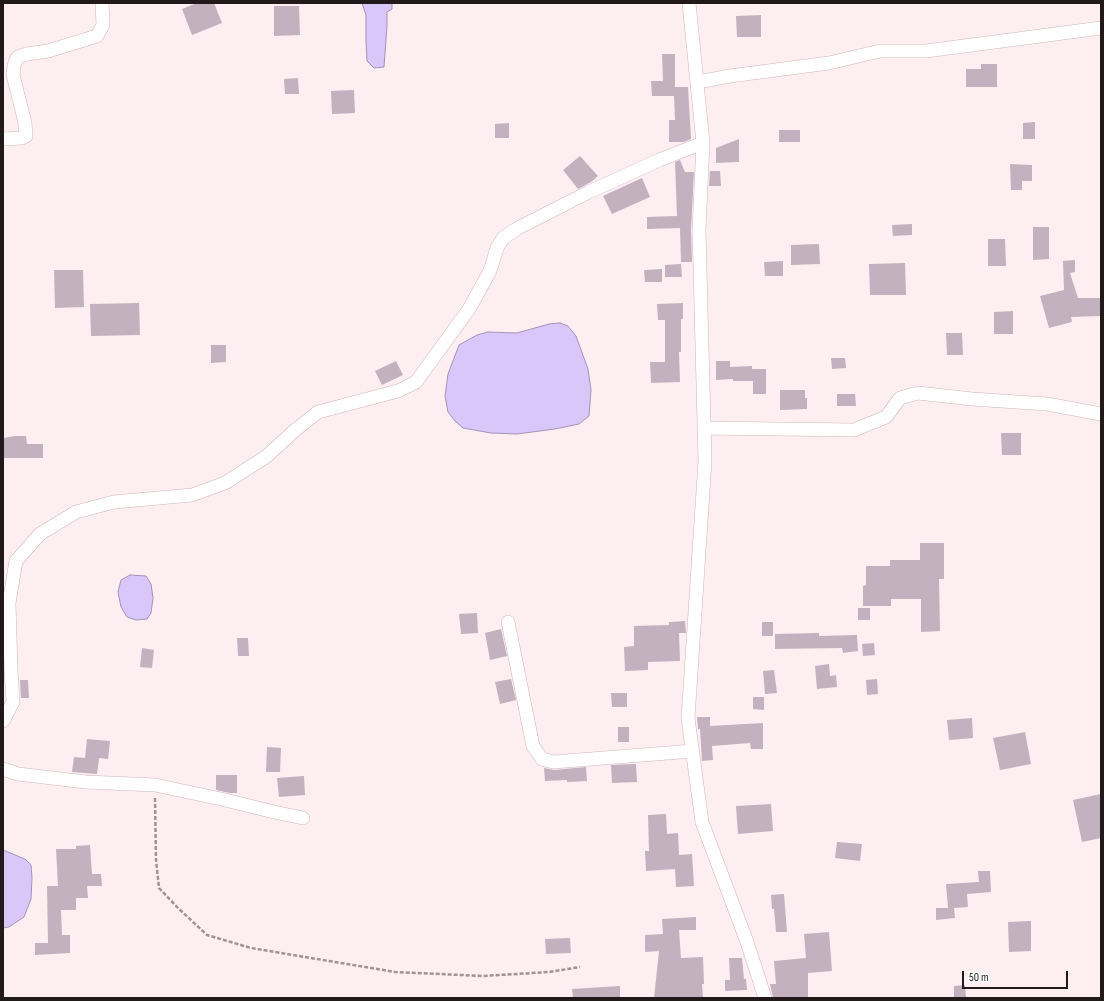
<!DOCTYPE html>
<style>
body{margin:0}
#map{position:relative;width:1104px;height:1001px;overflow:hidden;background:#fdeef1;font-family:"Sofia Sans Condensed",sans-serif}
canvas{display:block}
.frame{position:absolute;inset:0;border:4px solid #22191b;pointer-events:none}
.scale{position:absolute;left:962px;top:971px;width:106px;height:18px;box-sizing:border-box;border:2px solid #22191b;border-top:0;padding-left:5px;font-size:12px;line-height:14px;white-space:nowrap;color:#22191b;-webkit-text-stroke:3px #fff;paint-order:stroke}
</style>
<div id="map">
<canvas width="1104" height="1001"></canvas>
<div class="frame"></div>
<div class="scale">50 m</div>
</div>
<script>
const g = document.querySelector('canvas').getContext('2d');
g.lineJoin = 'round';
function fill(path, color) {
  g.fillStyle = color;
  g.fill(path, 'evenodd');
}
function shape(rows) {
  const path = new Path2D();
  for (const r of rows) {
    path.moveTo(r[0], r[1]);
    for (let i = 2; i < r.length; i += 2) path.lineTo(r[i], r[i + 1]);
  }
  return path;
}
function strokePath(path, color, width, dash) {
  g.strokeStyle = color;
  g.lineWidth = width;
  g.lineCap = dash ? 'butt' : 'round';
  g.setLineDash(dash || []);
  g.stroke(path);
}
const water = shape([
 [362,3,392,3,392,9,387,12,387,26,384,67,374,68,367,61,366,42,366,15,362,3],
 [560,323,568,326,576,336,588,369,591,390,589,416,579,424,555,429,517,434,491,433,463,428,455,421,448,412,445,396,448,374,459,345,477,335,488,332,517,333,549,324,560,323],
 [130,575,146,576,151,584,153,598,151,613,147,619,136,620,127,617,121,607,118,592,121,580,130,575],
 [3,850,25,859,31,865,32,878,31,899,24,917,9,927,3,928,3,850]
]);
const building = shape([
 [197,3,214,3,222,23,192,35,182,9],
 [274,6,299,6,300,35,274,36],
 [761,15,761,37,737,37,736,16],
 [662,54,675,54,675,87,688,87,691,139,684,142,669,142,669,120,675,120,674,96,652,96,651,81,663,81],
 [981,64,997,64,997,87,966,87,966,69,981,69],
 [298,78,299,94,285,94,284,79],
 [354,90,355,113,332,114,331,91],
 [1035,122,1035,139,1023,139,1023,123],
 [509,123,509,138,495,138,495,124],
 [779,130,800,130,800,142,779,142],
 [739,139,739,162,716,163,716,148],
 [580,156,598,176,591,182,578,189,563,170],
 [680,160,685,172,694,172,691,230,692,262,681,262,680,228,647,229,647,217,677,216,675,162],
 [1010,164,1032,165,1032,181,1022,181,1022,190,1011,190],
 [710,171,720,171,721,186,709,186],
 [642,178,650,197,612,214,603,196],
 [912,224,912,235,893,236,892,225],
 [1033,227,1049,227,1049,259,1033,260],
 [988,239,1005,239,1006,266,988,266],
 [819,244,820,264,791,265,791,245],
 [1075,260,1075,272,1070,273,1078,298,1101,298,1101,316,1071,317,1072,322,1049,328,1040,296,1064,290,1063,261],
 [783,261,783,276,765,276,764,262],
 [905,263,906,295,870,295,869,264],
 [681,264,682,277,665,277,665,265],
 [662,269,662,282,645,282,644,270],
 [54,270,83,270,84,307,55,308],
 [139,303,140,335,91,336,90,304],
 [683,303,683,319,681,319,681,352,679,352,680,382,651,383,650,362,665,362,665,320,658,320,657,304],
 [1013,311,1013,334,994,334,994,312],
 [946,333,962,333,963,355,947,355],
 [211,345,226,345,226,362,211,363],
 [831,358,845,358,846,368,832,369],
 [396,361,403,375,382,385,375,371],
 [716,361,730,361,730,367,752,366,752,369,766,369,766,394,753,394,753,381,733,381,733,379,716,380],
 [780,390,805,390,805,398,807,398,807,409,780,410],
 [837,394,855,394,856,406,837,406],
 [1001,433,1021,433,1021,455,1002,455],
 [15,436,26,436,27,444,43,444,43,458,3,458,3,438],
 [920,543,944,543,944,579,939,579,940,631,921,632,921,599,891,599,891,606,863,606,863,586,866,585,866,566,890,566,890,560,920,560],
 [858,608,870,608,870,620,858,620],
 [477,613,478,633,461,634,459,614],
 [685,621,686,633,679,633,680,661,648,662,648,670,625,671,624,647,634,646,634,626,669,625,669,622],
 [762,622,773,622,773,636,762,636],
 [501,629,507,656,490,660,485,633],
 [819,633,819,636,857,635,858,651,843,653,842,648,775,649,775,634],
 [237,638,248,638,249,656,238,656],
 [874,643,875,655,863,656,862,644],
 [142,648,154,650,152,668,140,667],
 [829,664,830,676,836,675,837,687,817,689,815,666],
 [774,670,777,693,765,694,763,671],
 [511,679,516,700,500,704,495,682],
 [877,679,878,694,867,695,866,680],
 [20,680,28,680,29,698,21,698],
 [611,693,627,693,627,707,612,707],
 [753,697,764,697,764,710,753,709],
 [697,717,710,717,710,726,763,723,763,749,751,749,750,743,712,746,713,760,702,761,700,729,698,729],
 [972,718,973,738,949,740,947,720],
 [618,727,629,727,629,742,618,742],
 [1025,732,1031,764,1000,770,993,738],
 [87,739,110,741,108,759,99,758,97,774,72,772,74,757,85,758],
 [267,747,281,748,280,772,266,772],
 [636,764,637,782,612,783,611,765],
 [586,767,587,781,567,782,567,780,545,781,544,768,554,770],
 [216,775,237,775,237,793,230,793,216,790],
 [304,776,305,795,279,797,277,778],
 [1101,794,1101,838,1082,842,1073,800],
 [771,804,773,831,738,834,736,806],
 [666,814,667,834,678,833,679,855,692,854,694,886,676,887,675,869,646,871,645,851,649,851,648,815],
 [837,842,862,844,860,861,835,858],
 [90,845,92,874,101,874,102,886,87,886,88,898,76,898,76,910,61,910,62,935,70,935,70,953,35,955,35,943,48,943,47,886,58,886,56,849,76,849,76,846],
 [978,871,990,871,991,892,967,894,968,907,954,908,955,918,936,920,936,908,948,908,946,884,979,882],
 [784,894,787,932,776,932,774,909,772,909,771,895],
 [696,917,696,930,679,930,681,958,703,957,704,984,702,984,703,998,654,998,659,951,645,952,645,935,663,934,662,919],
 [1031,921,1031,951,1009,952,1008,922],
 [829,932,832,971,808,973,808,998,773,998,770,984,776,984,774,961,806,958,804,934],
 [570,938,571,953,546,954,545,939],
 [729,958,742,958,744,979,746,979,747,990,725,991,725,980,730,980],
 [965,985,966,998,954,998,954,986],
 [620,986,620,998,573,998,572,989]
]);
const path = shape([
 [155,798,156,860,159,888,178,908,207,935,251,948,395,972,483,976,549,972,580,967]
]);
const minor = shape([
 [689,3,703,143,699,230,705,461,688,718,702,822,747,942,765,998],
 [698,82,730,76,829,63,880,51,926,51,1101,28],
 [3,139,22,138,26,136,25,123,13,75,14,66,16,60,18,57,27,54,48,51,97,36,103,25,102,3],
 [704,428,854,430,886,417,900,398,918,393,972,399,1047,404,1101,414],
 [508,622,533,746,542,759,553,762,693,751],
 [3,721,13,702,11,671,9,603,16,561,40,534,76,512,114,502,192,495,225,483,267,456,294,431,318,412,398,391,416,382,469,309,490,271,497,248,503,238,518,228,589,192,659,160,703,143],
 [3,769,18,774,86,782,155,785,221,799,274,812,303,818]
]);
fill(water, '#dac7f9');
strokePath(water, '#a393b6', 1);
fill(building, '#c3b1bf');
strokePath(minor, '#cdb5bb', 14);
strokePath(path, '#9f9295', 2.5, [4, 2]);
strokePath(minor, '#fff', 13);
</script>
